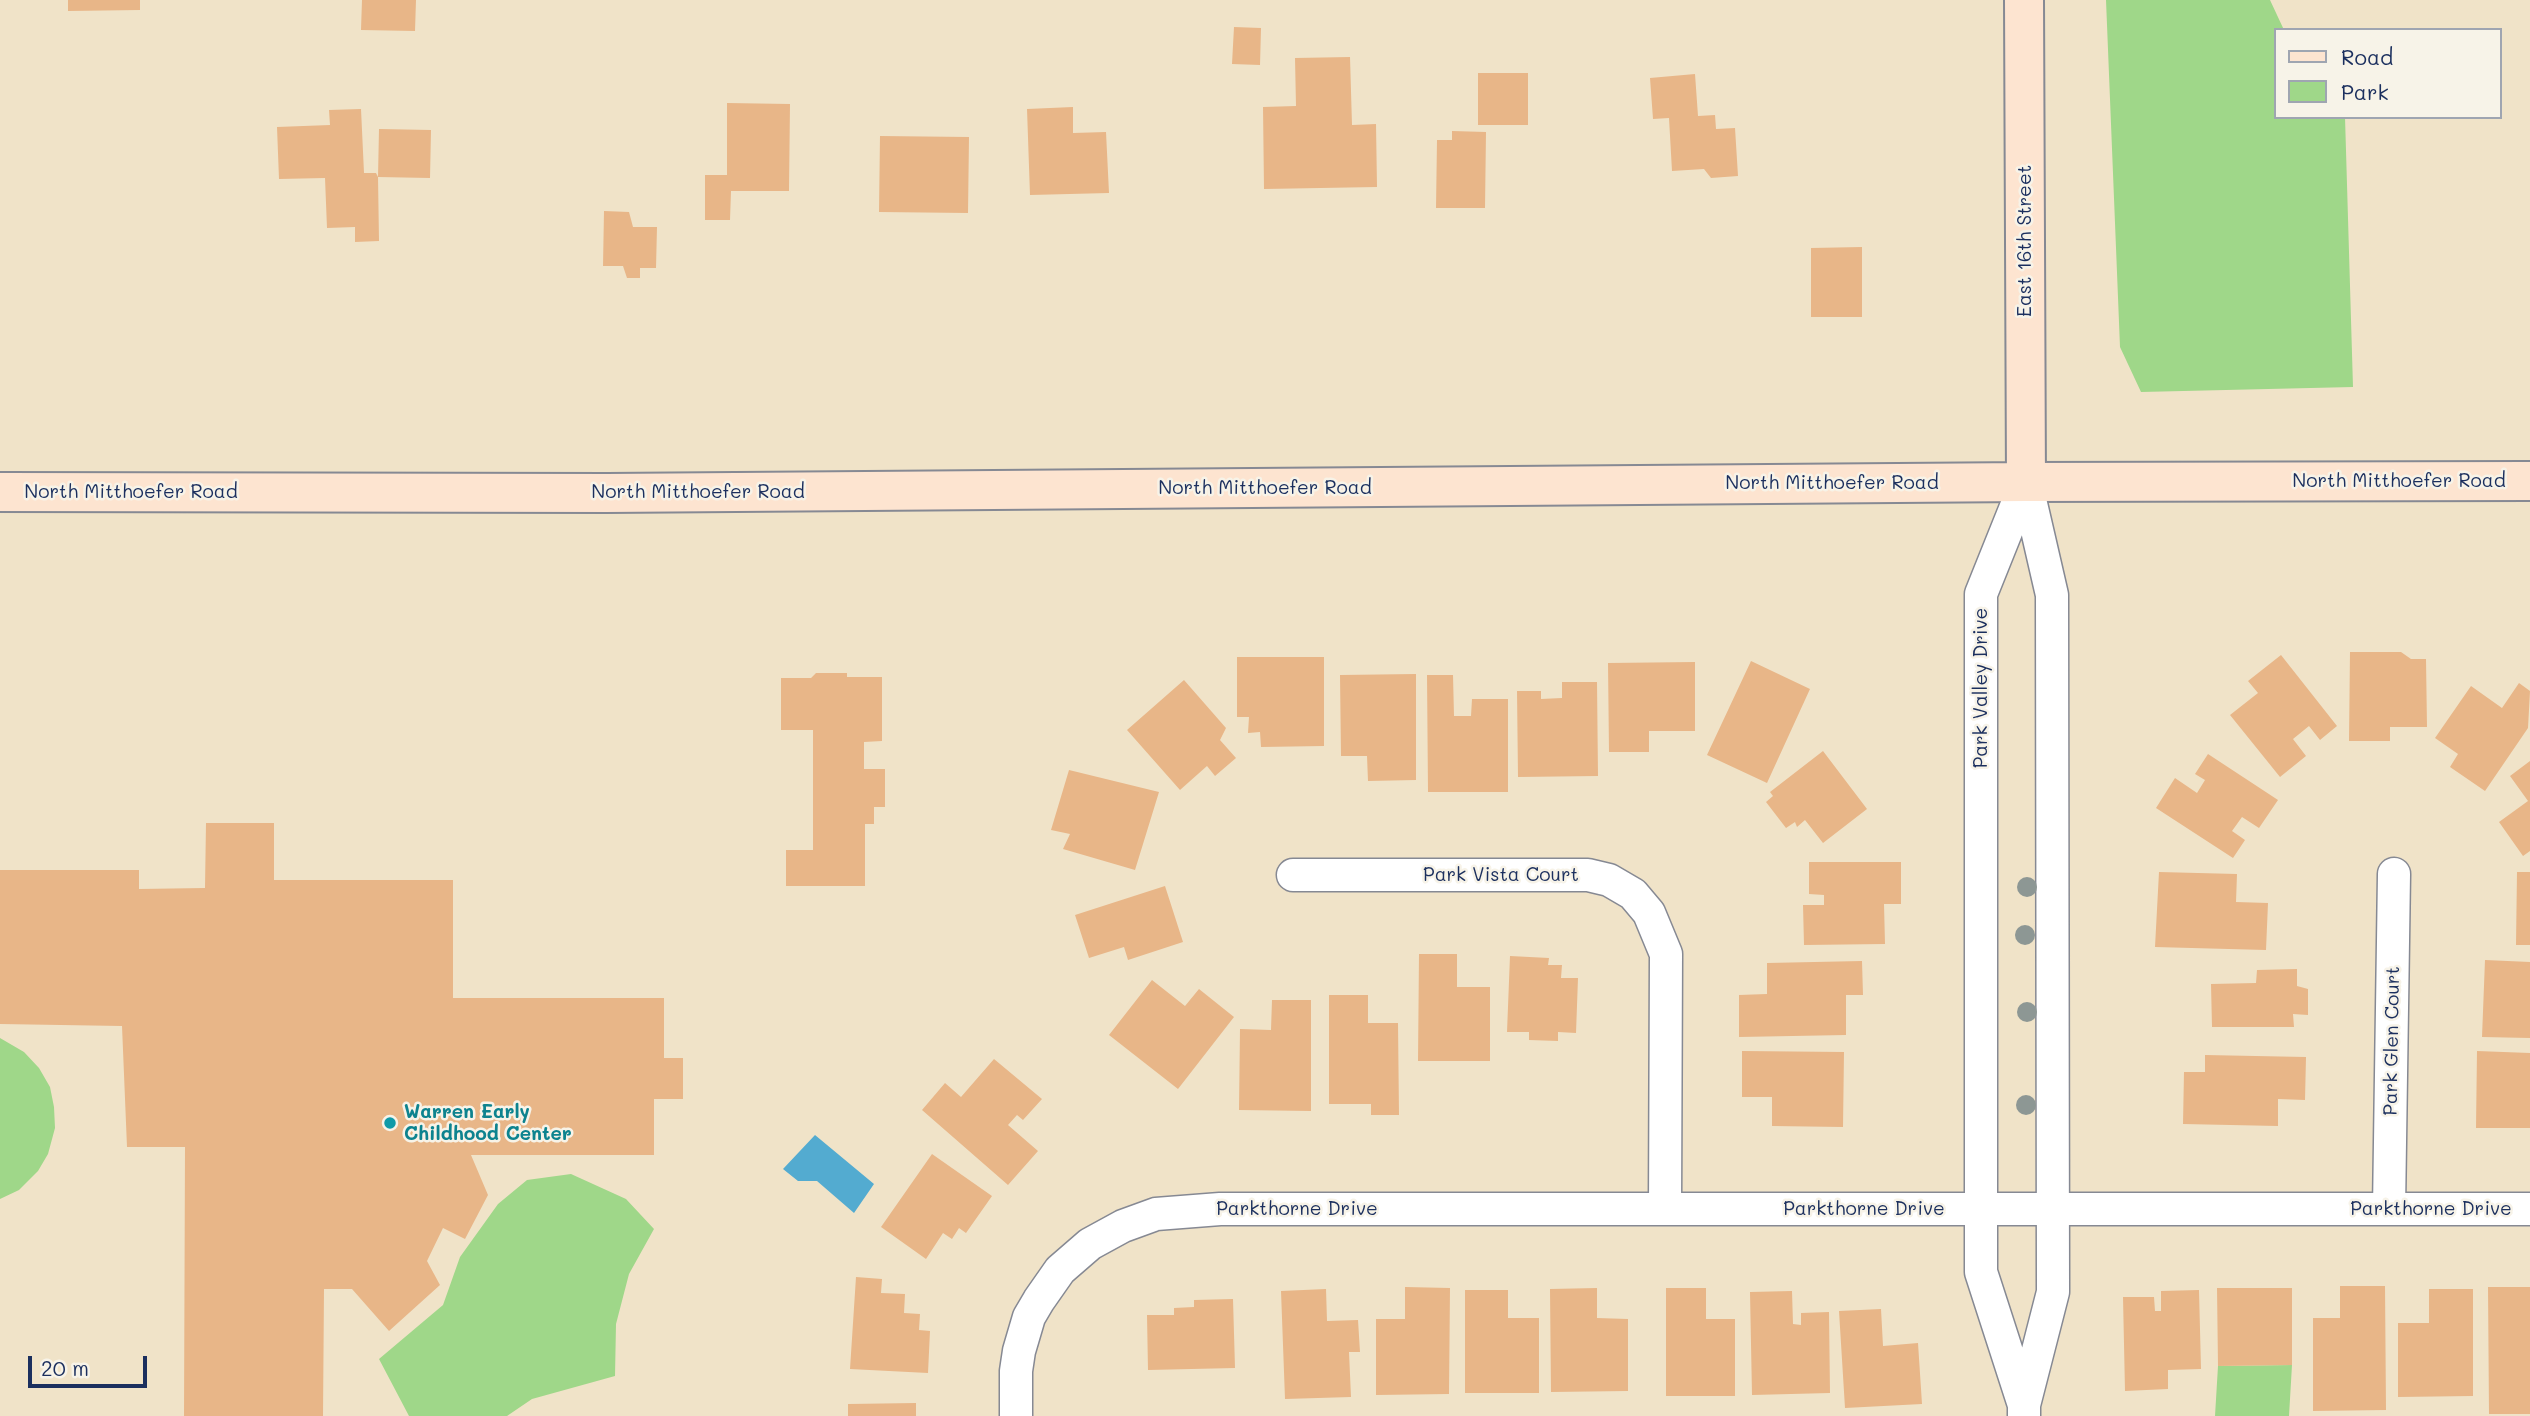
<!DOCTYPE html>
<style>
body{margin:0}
#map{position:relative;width:2530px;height:1416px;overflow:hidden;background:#f0e3c8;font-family:Mali,sans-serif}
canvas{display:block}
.legend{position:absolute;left:2274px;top:28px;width:228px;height:91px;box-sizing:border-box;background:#f7f3e8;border:2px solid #9fa5b1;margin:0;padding:9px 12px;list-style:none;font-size:21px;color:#1b2f5e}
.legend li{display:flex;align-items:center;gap:14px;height:35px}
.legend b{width:35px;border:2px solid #9fa5b1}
.scale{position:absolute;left:28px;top:1356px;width:119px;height:32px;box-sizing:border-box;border:4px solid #1b2f5e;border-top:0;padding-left:9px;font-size:21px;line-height:24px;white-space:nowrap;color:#1b2f5e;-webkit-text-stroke:5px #f7f3e8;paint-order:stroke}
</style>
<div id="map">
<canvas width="2530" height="1416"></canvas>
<ul class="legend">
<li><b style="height:9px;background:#fde4d0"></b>Road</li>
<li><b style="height:19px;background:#9fd789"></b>Park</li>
</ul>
<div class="scale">20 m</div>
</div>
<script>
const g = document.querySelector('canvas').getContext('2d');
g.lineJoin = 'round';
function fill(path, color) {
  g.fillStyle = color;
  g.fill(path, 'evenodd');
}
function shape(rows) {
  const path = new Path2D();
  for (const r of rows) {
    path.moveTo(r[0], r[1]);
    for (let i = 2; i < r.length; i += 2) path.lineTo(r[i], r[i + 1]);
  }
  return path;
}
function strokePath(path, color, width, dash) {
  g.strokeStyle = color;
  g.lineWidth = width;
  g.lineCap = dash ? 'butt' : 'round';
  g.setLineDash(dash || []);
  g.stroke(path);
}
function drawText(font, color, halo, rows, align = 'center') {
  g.font = font + ' Mali,sans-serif';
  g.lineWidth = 5;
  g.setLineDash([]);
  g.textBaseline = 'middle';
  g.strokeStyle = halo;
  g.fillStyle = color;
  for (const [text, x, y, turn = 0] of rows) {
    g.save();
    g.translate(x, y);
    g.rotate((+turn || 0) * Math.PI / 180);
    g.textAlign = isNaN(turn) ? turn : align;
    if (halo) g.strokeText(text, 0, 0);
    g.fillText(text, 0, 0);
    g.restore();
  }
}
const green = shape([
 [2106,0,2270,0,2284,30,2276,30,2276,117,2345,117,2353,387,2141,392,2120,347],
 [0,1038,24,1052,39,1068,50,1087,54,1107,55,1128,48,1154,38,1171,19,1190,0,1199],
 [571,1174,626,1199,654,1229,629,1274,616,1324,615,1376,532,1399,507,1416,409,1416,379,1359,443,1305,460,1257,498,1204,527,1180],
 [2292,1365,2289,1416,2215,1416,2218,1366]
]);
const water = shape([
 [815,1135,874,1184,854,1213,817,1181,798,1181,783,1169]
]);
const building = shape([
 [68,0,140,0,140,10,68,11],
 [362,0,416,0,415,31,361,30],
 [1234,27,1261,28,1260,65,1232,64],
 [1350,57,1352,125,1376,124,1377,187,1264,189,1263,107,1296,106,1295,58],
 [1478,73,1528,73,1528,125,1478,125],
 [1695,74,1698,116,1715,115,1716,129,1735,128,1738,176,1711,178,1704,169,1672,171,1669,118,1653,119,1650,78],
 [727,103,790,104,789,191,731,191,730,220,705,220,705,175,727,175],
 [1073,107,1073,133,1106,132,1109,193,1030,195,1027,109],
 [361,109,364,173,376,173,378,177,379,241,355,242,355,227,327,228,325,178,279,179,277,127,330,125,329,110],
 [379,129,431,130,430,178,378,177],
 [1452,131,1486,132,1485,208,1436,208,1437,140,1452,140],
 [880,136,969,137,968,213,879,212],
 [604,211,629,212,633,227,657,227,656,268,640,268,640,278,627,278,623,266,603,266],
 [1862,247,1862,317,1811,317,1811,248],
 [2350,652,2401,652,2411,659,2426,659,2427,727,2390,727,2390,741,2349,741],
 [2281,655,2337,726,2320,740,2309,726,2293,739,2306,756,2280,777,2230,715,2258,693,2248,681],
 [1237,657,1324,657,1324,746,1261,747,1260,732,1248,733,1249,717,1237,717],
 [1751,661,1810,689,1767,783,1707,755],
 [1695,662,1695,731,1649,731,1649,752,1609,752,1608,663],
 [816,673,847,673,847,677,882,677,882,741,864,742,864,769,885,769,885,807,874,807,874,824,865,824,865,886,786,886,786,850,813,850,813,730,781,730,781,678,811,678],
 [1416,674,1416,780,1368,781,1367,756,1341,756,1340,675],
 [1427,675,1453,675,1454,716,1471,716,1472,699,1508,699,1508,792,1428,792],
 [1184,680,1226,728,1220,740,1236,758,1215,776,1207,766,1180,790,1127,730],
 [1562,682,1597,682,1598,776,1518,777,1517,691,1541,691,1541,699,1562,698],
 [2519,683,2530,691,2528,728,2485,791,2450,767,2458,754,2435,738,2471,686,2502,708],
 [1823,751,1867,809,1823,843,1805,820,1797,827,1795,822,1786,828,1766,802,1773,796,1770,792],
 [2208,754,2278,800,2259,828,2242,817,2232,831,2245,840,2233,858,2156,808,2175,778,2197,793,2205,780,2195,774],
 [2530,761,2530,851,2523,856,2499,822,2528,801,2510,776],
 [1069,770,1159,792,1135,870,1063,849,1070,834,1051,830],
 [206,823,274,823,274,880,453,880,453,998,664,998,664,1058,683,1058,683,1099,654,1099,654,1155,471,1155,488,1195,465,1239,443,1228,427,1261,440,1285,389,1331,352,1289,324,1289,323,1416,184,1416,185,1147,127,1147,122,1026,0,1024,0,870,139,870,139,889,205,888],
 [1809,862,1901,862,1901,904,1884,904,1885,944,1804,945,1803,905,1824,905,1824,895,1809,894],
 [2159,872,2237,874,2236,902,2268,903,2266,950,2155,947],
 [2517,872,2530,872,2530,945,2516,945],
 [1165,886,1183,942,1128,960,1124,947,1089,958,1075,915],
 [1419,954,1457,954,1457,987,1490,987,1490,1061,1418,1061],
 [1510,956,1549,958,1548,965,1562,965,1561,978,1578,978,1576,1033,1558,1032,1558,1041,1529,1040,1529,1032,1507,1032],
 [2485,960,2530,962,2530,1038,2482,1037],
 [1862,961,1863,995,1846,995,1846,1035,1739,1037,1739,995,1767,994,1767,963],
 [2297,969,2297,986,2308,989,2308,1015,2293,1014,2294,1027,2212,1027,2211,984,2256,983,2257,970],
 [1152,980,1185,1006,1199,989,1234,1017,1178,1089,1109,1035],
 [1329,995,1368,995,1368,1023,1398,1023,1399,1115,1371,1115,1371,1104,1329,1104],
 [1272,1000,1311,1000,1311,1111,1239,1110,1240,1029,1271,1030],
 [1742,1051,1844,1052,1843,1127,1772,1126,1772,1097,1742,1097],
 [2477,1051,2530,1053,2530,1128,2476,1128],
 [2205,1055,2306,1057,2305,1100,2278,1099,2278,1126,2183,1124,2184,1072,2205,1072],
 [994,1059,1042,1099,1023,1120,1017,1115,1008,1125,1038,1151,1008,1185,922,1110,945,1083,961,1097],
 [932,1154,992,1196,966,1233,959,1228,952,1239,943,1233,926,1259,881,1227],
 [856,1277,882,1279,881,1293,905,1294,904,1313,920,1314,919,1330,930,1331,928,1373,850,1369],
 [2340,1286,2385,1286,2386,1410,2313,1411,2313,1318,2340,1318],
 [1405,1287,1450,1288,1449,1394,1376,1395,1376,1319,1405,1319],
 [2488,1287,2530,1287,2530,1414,2489,1414],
 [1597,1288,1597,1318,1628,1319,1628,1391,1551,1392,1550,1289],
 [1666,1288,1706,1288,1706,1319,1735,1319,1735,1396,1666,1396],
 [2217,1288,2292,1288,2292,1365,2218,1366],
 [1326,1289,1327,1321,1358,1320,1360,1352,1349,1352,1351,1397,1285,1399,1281,1291],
 [2429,1289,2473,1289,2473,1396,2398,1397,2398,1323,2429,1323],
 [1465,1290,1508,1290,1508,1318,1539,1318,1539,1393,1465,1393],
 [2199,1290,2201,1369,2168,1370,2168,1389,2125,1391,2123,1297,2154,1297,2155,1311,2161,1311,2161,1291],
 [1792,1291,1793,1324,1801,1325,1801,1313,1829,1312,1830,1393,1752,1395,1750,1292],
 [1233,1299,1235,1368,1148,1370,1147,1315,1174,1315,1174,1308,1194,1307,1194,1300],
 [1881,1309,1883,1346,1918,1343,1922,1404,1845,1408,1839,1311],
 [916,1403,916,1416,848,1416,848,1404]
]);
const street = shape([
 [1293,875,1588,875,1609,880,1633,894,1649,913,1666,954,1665,1209],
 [2389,1209,2394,874],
 [2024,1405,1981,1272,1981,594,2026,482],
 [1016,1416,1016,1371,1019,1351,1029,1317,1039,1300,1060,1270,1090,1244,1123,1226,1156,1214,1220,1209,2530,1209],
 [2024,1416,2024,1405,2053,1292,2052,595,2026,482]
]);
const secondary = shape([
 [2024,0,2026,482],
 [0,492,607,493,2026,482,2530,481]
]);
const trees = [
 [2027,887],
 [2025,935],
 [2027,1012],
 [2026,1105]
];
const markers = [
 [390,1123,7,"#0f9aa8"]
];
const streetNames = [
 ["East 16th Street",2025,241,-90],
 ["North Mitthoefer Road",2399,481],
 ["North Mitthoefer Road",1832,483],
 ["North Mitthoefer Road",1265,488],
 ["North Mitthoefer Road",131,492],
 ["North Mitthoefer Road",698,492],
 ["Park Valley Drive",1981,688,-90],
 ["Park Vista Court",1501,875],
 ["Park Glen Court",2392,1041,-89],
 ["Parkthorne Drive",1297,1209],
 ["Parkthorne Drive",1864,1209],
 ["Parkthorne Drive",2431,1209]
];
const cultureNames = [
 ["Warren Early",404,1112],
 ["Childhood Center",404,1134]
];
fill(green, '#9fd789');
fill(water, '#53abd0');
fill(building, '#e8b688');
strokePath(street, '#868993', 35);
strokePath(secondary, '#868993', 42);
strokePath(street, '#fff', 32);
strokePath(secondary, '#fde4d0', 38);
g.fillStyle = '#8d9794';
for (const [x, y] of trees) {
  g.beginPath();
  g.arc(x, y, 10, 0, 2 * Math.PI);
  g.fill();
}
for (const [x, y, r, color] of markers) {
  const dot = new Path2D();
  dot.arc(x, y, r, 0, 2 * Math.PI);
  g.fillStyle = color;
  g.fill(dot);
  strokePath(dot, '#f7f3e8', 2.5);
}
drawText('19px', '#1b2f5e', '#f7f3e8', streetNames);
drawText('bold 19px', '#0d838f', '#f7f3e8', cultureNames, 'left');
</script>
